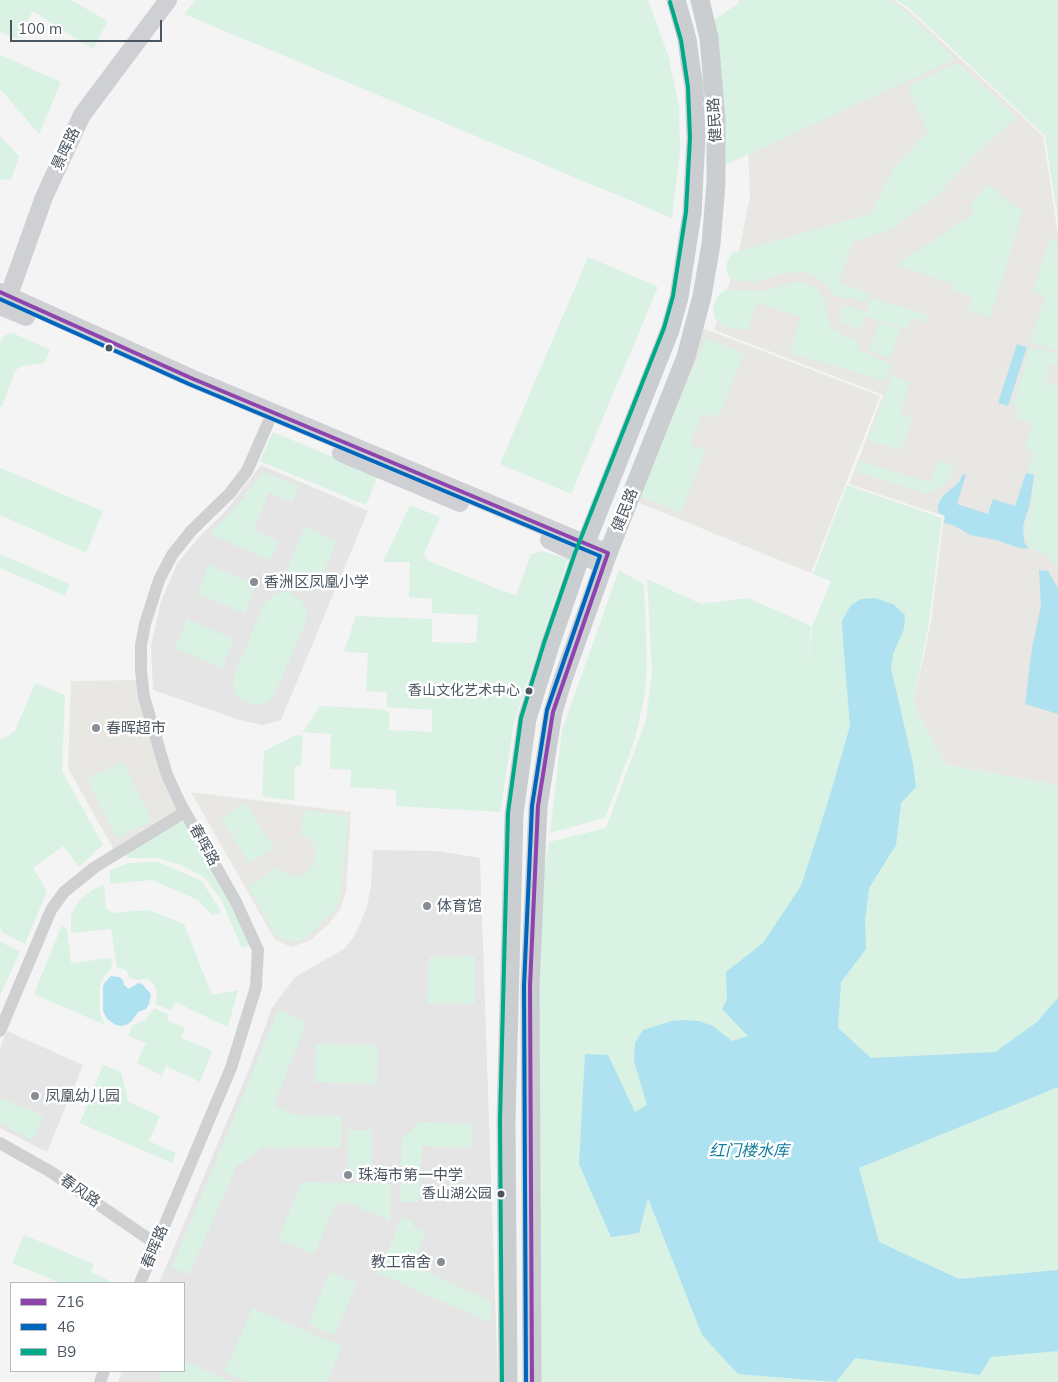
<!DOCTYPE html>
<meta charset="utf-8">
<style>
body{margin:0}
#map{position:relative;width:1058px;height:1382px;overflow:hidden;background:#f4f4f4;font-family:Mulish,sans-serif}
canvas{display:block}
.legend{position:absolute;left:10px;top:1282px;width:175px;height:90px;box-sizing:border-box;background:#fff;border:1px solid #b7bbc0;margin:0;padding:6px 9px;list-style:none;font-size:15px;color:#4a5661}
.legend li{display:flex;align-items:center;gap:10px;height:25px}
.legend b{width:25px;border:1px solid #b7bbc0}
.scale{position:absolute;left:10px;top:20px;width:152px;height:22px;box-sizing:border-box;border:2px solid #4a5661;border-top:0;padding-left:6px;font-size:15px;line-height:18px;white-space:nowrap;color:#4a5661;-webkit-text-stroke:4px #fff;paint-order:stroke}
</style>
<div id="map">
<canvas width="1058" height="1382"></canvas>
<ul class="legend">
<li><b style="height:6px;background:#8e44ad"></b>Z16</li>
<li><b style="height:6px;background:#0065bd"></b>46</li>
<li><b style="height:6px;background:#0a8"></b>B9</li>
</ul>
<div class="scale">100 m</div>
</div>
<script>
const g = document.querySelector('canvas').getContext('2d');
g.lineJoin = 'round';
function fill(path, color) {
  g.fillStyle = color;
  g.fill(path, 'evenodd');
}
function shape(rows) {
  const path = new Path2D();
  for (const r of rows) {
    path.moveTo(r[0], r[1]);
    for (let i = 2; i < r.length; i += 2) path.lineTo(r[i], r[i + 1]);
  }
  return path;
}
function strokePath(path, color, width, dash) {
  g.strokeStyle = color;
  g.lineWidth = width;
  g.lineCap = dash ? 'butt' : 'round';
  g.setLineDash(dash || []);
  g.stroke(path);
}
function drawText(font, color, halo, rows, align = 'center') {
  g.font = font + ' Mulish,"Noto Sans SC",sans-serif';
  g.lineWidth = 5;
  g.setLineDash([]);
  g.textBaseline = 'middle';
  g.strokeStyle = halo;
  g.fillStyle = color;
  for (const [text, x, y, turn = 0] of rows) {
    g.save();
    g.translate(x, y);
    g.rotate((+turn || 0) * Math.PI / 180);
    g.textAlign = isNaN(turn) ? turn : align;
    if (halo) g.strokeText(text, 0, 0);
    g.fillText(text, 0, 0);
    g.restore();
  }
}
const commercial = shape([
 [740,0,894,0,908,10,1043,136,1058,235,1058,785,946,765,913,703,931,623,944,516,849,484,883,395,714,330,737,260,750,197,747,116,738,41,738,2],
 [700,327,880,396,811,573,632,500],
 [138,680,183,812,115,852,68,768,71,681],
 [191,792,351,812,346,891,341,908,328,925,309,941,291,947,275,940]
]);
const education = shape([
 [261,465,368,511,281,720,263,725,243,721,153,690,151,646,161,601,177,564,199,537,225,512],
 [373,850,438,851,480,858,498,1382,118,1382,122,1371,184,1371,184,1283,159,1283,250,1067,272,1008,295,977,344,949,353,938,360,924,367,906,371,886],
 [7,1031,83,1065,47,1152,0,1128,0,1048]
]);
const green = shape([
 [0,0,71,0,108,21,93,49,33,11,17,39,0,32],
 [196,0,648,0,668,55,679,105,680,152,672,218,184,14],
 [743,0,890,0,906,11,955,59,723,166,710,23],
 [896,0,1058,0,1058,220,1045,136,910,9],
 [0,55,61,82,39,134,0,89],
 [958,63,1017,117,974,155,937,196,890,229,852,243,839,283,869,293,866,302,854,298,840,298,832,293,830,289,821,280,804,272,786,273,754,282,736,280,729,277,726,270,727,262,732,253,870,214,892,171,928,131,907,86],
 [0,136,19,156,11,180,0,179],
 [988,185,1023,212,990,317,968,310,972,297,952,290,954,284,899,266,900,262,975,213,970,206],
 [1050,238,1056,240,1058,253,1058,351,1030,343,1045,297,1033,292],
 [588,257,658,287,571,494,500,464],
 [802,282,817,288,821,293,825,301,827,318,832,329,848,338,859,340,857,349,891,364,885,381,790,353,800,317,757,303,748,330,723,327,715,319,713,309,715,302,717,297,725,290,765,291,790,283],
 [871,298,928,315,926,323,911,318,907,329,865,316,861,329,840,323,842,306,850,307,866,312],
 [879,322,900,329,891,358,869,351],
 [13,333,50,350,44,363,21,366,15,371,2,407,0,406,0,343,3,336],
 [706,338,744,353,718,418,702,413,690,444,705,451,681,513,639,496],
 [1030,347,1058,354,1058,364,1051,364,1046,381,1058,387,1058,570,1050,558,1034,549,1026,540,1025,526,1032,505,1035,474,1028,472,1034,451,1025,449,1033,424,1016,418,1018,408,1013,406],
 [892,376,910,382,900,414,912,418,902,450,868,440],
 [273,432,378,476,366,505,260,461],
 [859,461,931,483,938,461,954,466,950,479,942,487,932,492,925,493,856,472],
 [0,468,103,511,86,553,0,515],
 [263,472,299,486,292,502,269,492,254,530,280,541,270,560,210,534,241,501],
 [847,485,942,518,929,622,913,703,946,765,1058,785,1058,1382,531,1382,532,940,549,842,606,828,646,720,652,672,647,579,701,604,748,598,811,626,808,670,812,627,831,581,813,574],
 [410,505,440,517,424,554,427,560,497,589,516,595,531,554,542,551,568,559,514,723,500,812,396,806,396,790,350,787,351,770,330,769,331,734,303,732,320,706,380,709,389,712,389,730,432,732,432,710,387,707,387,692,366,691,368,653,344,652,356,616,432,619,432,642,476,643,478,615,432,613,432,599,409,597,410,562,383,562],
 [305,527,337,541,316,590,284,577],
 [0,554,70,584,65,596,0,568],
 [209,565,256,585,245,613,197,594],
 [619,570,644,584,647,664,645,693,635,739,605,818,550,833,562,730],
 [281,592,288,592,300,599,307,609,305,624,273,698,265,704,253,705,242,700,234,692,233,681,234,675,264,604,274,594],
 [187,619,234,639,222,668,175,648],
 [35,683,65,695,62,771,103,845,79,867,63,846,33,868,47,891,25,944,3,933,0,928,0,739,5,738,15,731],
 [296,735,303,736,301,766,295,766,295,801,262,796,264,751],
 [123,762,152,821,116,838,87,779],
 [245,803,274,848,249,863,221,818],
 [303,810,349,816,341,889,338,906,306,939,291,942,275,935,248,886,277,868,289,876,297,877,304,874,313,864,316,856,314,847,309,839,301,835],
 [184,818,233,901,251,944,242,949,222,901,204,877,181,865,158,858,128,858,125,855],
 [158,862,202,881,221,912,212,915,198,900,152,880,110,884,110,870,129,863],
 [104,885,106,909,115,913,149,910,184,924,212,995,238,990,228,1027,175,1002,171,1011,156,1004,157,994,155,986,148,979,135,980,130,978,126,970,117,967,111,929,71,933,71,915,79,901,92,890],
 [62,925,67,930,71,963,111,958,112,968,105,975,100,984,100,1013,105,1025,34,994],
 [0,942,20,951,0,996],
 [475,956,475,1004,427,1003,429,957],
 [154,1008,169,1015,167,1020,185,1028,181,1038,212,1051,200,1082,166,1066,162,1076,137,1063,146,1043,128,1036,132,1026,146,1019],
 [278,1010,307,1022,274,1105,295,1115,341,1116,341,1147,262,1148,236,1167,189,1275,172,1267],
 [316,1044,378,1045,377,1084,315,1082],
 [103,1065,121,1072,128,1102,160,1116,149,1141,176,1153,172,1163,80,1123],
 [0,1098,44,1116,33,1140,0,1123],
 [418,1122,473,1124,472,1148,422,1146,418,1202,400,1202,402,1137,409,1133],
 [348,1130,372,1130,372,1180,348,1179],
 [302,1182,391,1184,390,1221,347,1202,335,1206,314,1254,278,1239],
 [402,1217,413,1222,413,1227,426,1232,412,1265,490,1301,491,1323,378,1273],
 [24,1235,94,1264,91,1272,114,1283,60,1283,12,1263],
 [330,1272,357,1283,335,1335,308,1324],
 [253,1308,342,1346,327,1382,249,1382,224,1372],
 [184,1361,233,1382,159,1382,163,1371,184,1371]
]);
const water = shape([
 [1017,344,1027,347,1008,406,998,403],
 [1026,473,1034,475,1030,504,1023,525,1024,542,1029,549,1019,548,996,540,970,535,953,525,944,523,945,516,938,513,938,505,942,497,959,482,963,474,966,475,957,504,988,514,993,499,1015,506],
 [1039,570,1048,571,1058,588,1058,714,1025,704,1032,648,1041,606],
 [875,598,893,604,905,615,904,629,893,654,891,668,913,764,916,787,901,803,896,845,869,888,865,921,866,949,841,982,838,1028,871,1058,995,1052,1037,1022,1058,998,1058,1087,859,1168,879,1242,959,1279,1058,1270,1058,1351,991,1357,980,1375,855,1358,836,1382,738,1374,702,1335,648,1198,639,1233,611,1237,579,1164,585,1054,608,1055,635,1112,647,1105,634,1061,635,1043,643,1030,672,1021,685,1020,699,1021,713,1026,732,1041,748,1036,722,1009,727,999,726,972,763,943,801,886,828,802,850,726,843,641,842,621,851,605,861,599],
 [111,976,119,977,123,980,124,985,129,989,138,983,142,984,151,994,149,1004,146,1009,138,1012,131,1022,126,1025,120,1026,114,1024,107,1019,103,1011,103,986,105,982]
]);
const street = shape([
 [0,1031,51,910,64,892,95,867,185,812],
 [0,1143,51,1172,156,1244],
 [140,1283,231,1068,256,987,258,950,236,902,180,803,167,775,144,697,141,671,141,645,145,624,159,580,172,555,191,531,230,493,247,471,268,423],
 [100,1382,104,1371]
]);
const secondary = shape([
 [0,292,191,378,608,553],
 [0,306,26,317],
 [5,306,44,197,82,115,168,0],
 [341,453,460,503],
 [549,540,603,565]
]);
const primary = shape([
 [508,1382,506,1120,514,814,527,719,550,645,581,555,670,330,679,297,692,213,696,138,694,86,690,62,687,39,676,0],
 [532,1382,530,986,538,806,553,712,563,679,608,553,686,357,702,296,711,244,716,183,716,120,709,38,700,0]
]);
const bus1 = shape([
 [0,292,191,378,608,553,553,712,538,806,530,986,532,1382]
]);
const bus2 = shape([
 [0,299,189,384,600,556,547,710,532,806,524,986,526,1382]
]);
const bus3 = shape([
 [502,1382,500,1120,508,813,521,718,544,643,575,553,664,328,673,296,686,212,690,138,688,87,681,40,670,2]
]);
const markers = [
 [109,348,4.5,"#4a5661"],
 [254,582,5,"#868d94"],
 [529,691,4.5,"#4a5661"],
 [96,728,5,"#868d94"],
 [427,906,5,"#868d94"],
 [35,1096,5,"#868d94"],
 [348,1175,5,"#868d94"],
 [501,1194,4.5,"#4a5661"],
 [441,1262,5,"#868d94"]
];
const busNames = [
 ["香山文化艺术中心",520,691],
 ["香山湖公园",492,1194]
];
const streetNames = [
 ["健民路",715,120,-93],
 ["景晖路",66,149,-65],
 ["健民路",625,510,-68],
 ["春晖路",204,845,61],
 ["春风路",80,1191,35],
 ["春晖路",155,1247,-67]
];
const poiNames = [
 ["香洲区凤凰小学",264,582],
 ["春晖超市",106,728],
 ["体育馆",437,906],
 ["凤凰幼儿园",45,1096],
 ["珠海市第一中学",358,1175],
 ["教工宿舍",431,1262,"right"]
];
const waterNames = [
 ["红门楼水库",749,1151]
];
fill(commercial, '#e8e7e3');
fill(education, '#e6e5e6');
fill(green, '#d9f2e3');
fill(water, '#aee2f0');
strokePath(street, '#ced0d2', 12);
strokePath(secondary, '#ced0d4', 18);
strokePath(primary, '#caced1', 19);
strokePath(bus1, '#8e44ad', 4);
strokePath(bus2, '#0065bd', 4);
strokePath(bus3, '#0a8', 4);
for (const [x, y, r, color] of markers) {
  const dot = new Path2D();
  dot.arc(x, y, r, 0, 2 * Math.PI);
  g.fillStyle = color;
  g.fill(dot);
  strokePath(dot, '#fff', 2);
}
drawText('14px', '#4a5661', '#fff', busNames, 'right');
drawText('15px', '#4a5661', '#fff', streetNames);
drawText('15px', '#4a5661', '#fff', poiNames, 'left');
drawText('italic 16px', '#0c7c9b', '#fff', waterNames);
</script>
